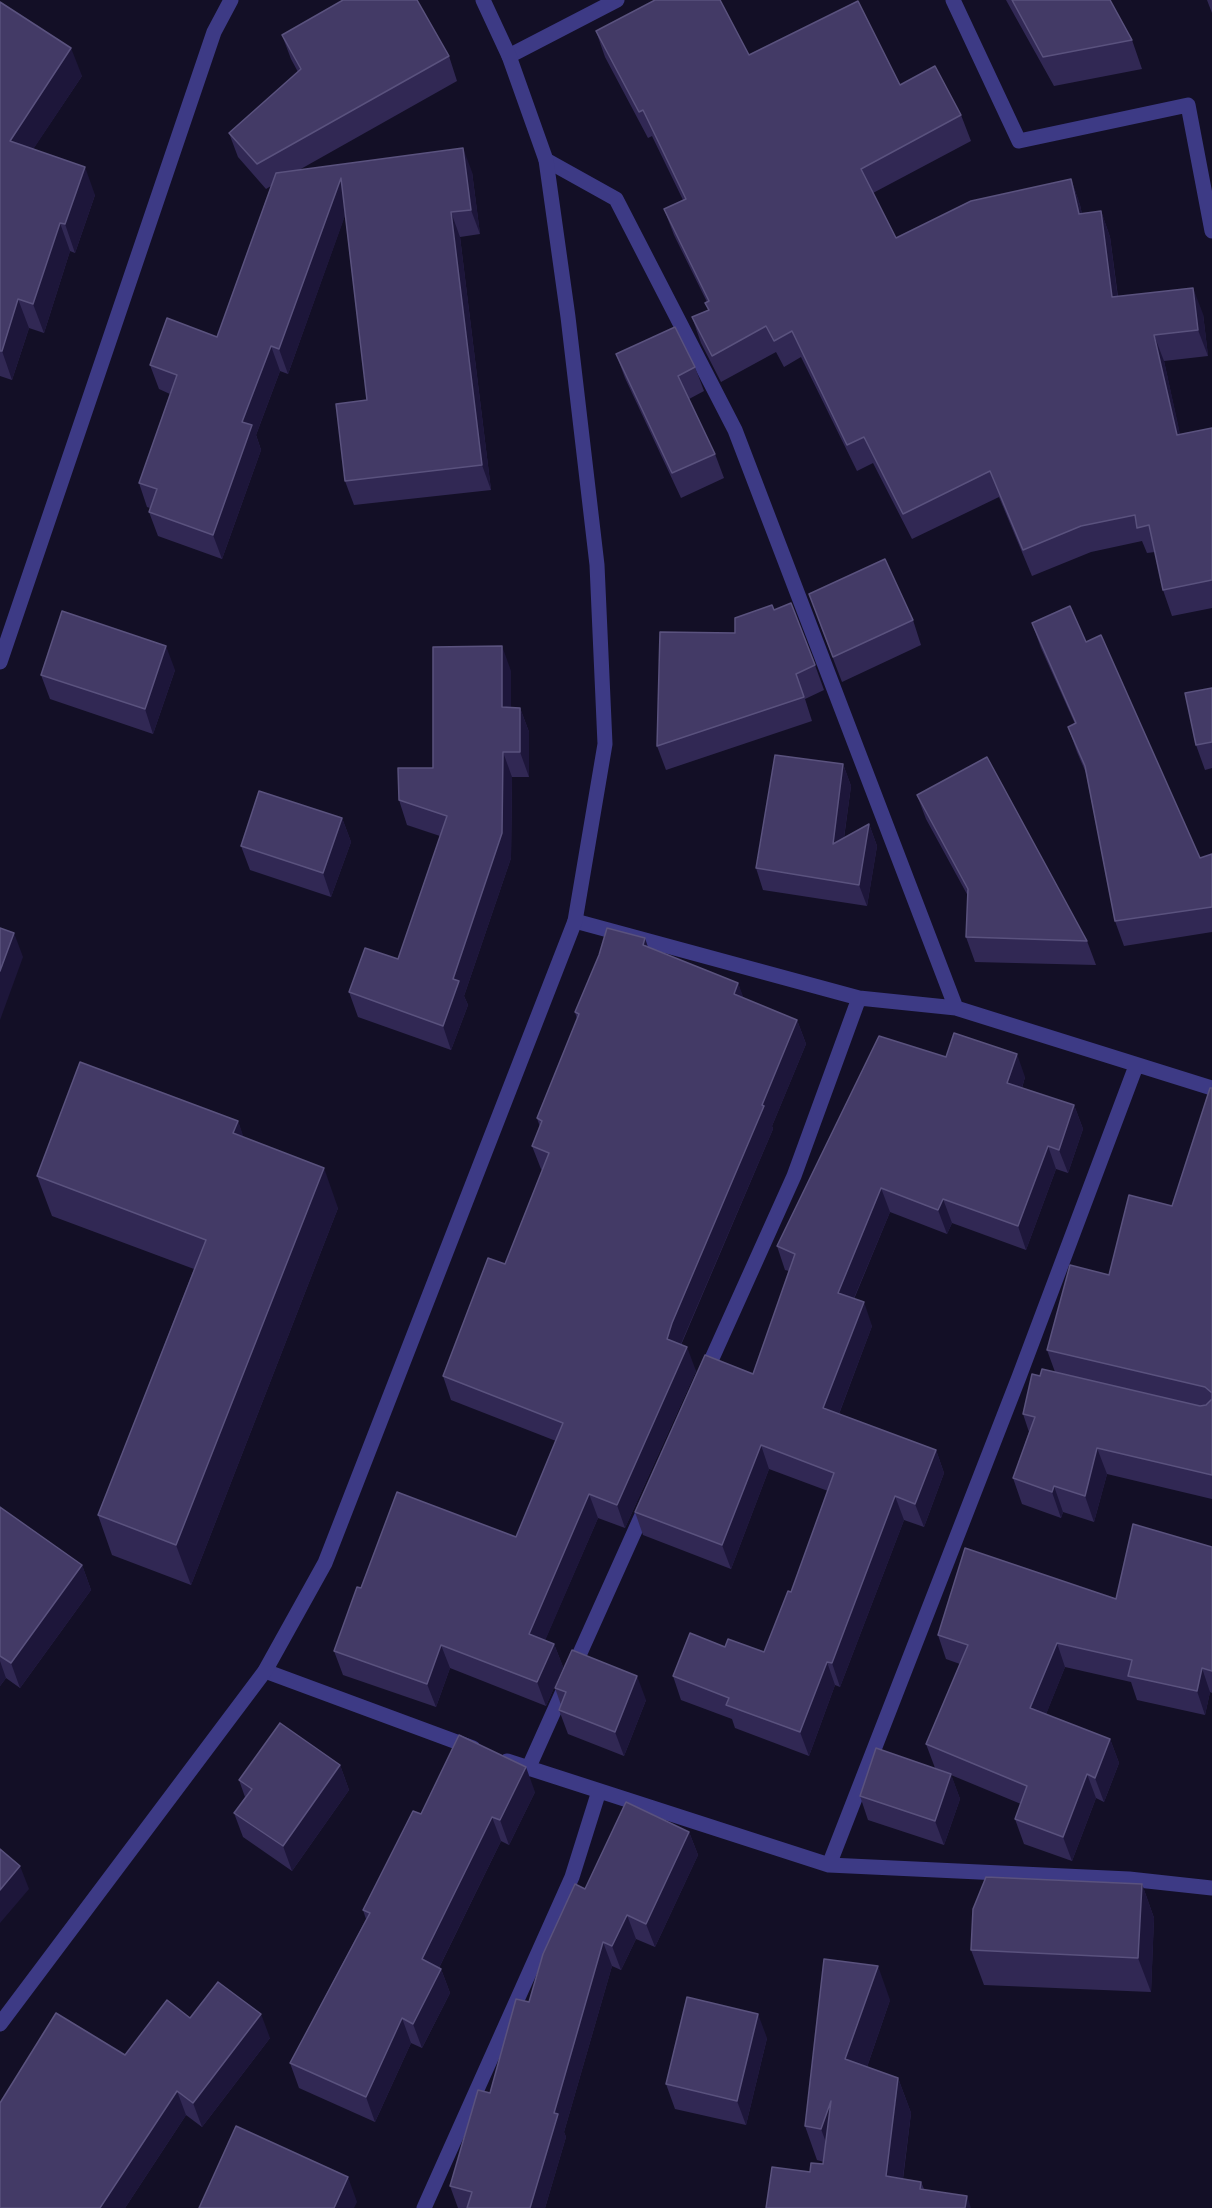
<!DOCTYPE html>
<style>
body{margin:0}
canvas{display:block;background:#130f26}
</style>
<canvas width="1212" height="2208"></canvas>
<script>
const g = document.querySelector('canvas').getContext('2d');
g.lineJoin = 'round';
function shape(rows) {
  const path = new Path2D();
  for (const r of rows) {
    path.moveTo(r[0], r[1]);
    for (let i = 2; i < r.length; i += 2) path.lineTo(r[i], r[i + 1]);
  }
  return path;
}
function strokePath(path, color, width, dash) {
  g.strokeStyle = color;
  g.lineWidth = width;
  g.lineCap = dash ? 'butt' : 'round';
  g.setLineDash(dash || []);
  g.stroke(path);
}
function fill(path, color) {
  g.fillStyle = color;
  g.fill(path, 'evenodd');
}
const minor = shape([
 [953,0,1019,141,1188,105,1212,231],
 [509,56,617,0],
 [546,160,616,199,735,430,956,1008],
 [575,921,859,998,956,1008,1212,1088],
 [705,1374,794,1176,859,998],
 [265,1671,473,1748],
 [507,1761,829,1865,1129,1879,1212,1888],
 [528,1769,646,1506],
 [829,1865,1019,1377,1136,1066],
 [424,2208,572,1877,599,1791]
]);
const tertiary = shape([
 [0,662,214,32,231,0],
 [0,2024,265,1671,325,1563,575,921,605,744,597,565,568,317,546,160,509,56,483,0]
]);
const wall = shape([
 [1006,0,1110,0,1132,40,1142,69,1054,86],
 [1207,0,1212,0,1212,13],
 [0,2,82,76,33,149,95,195,75,253,70,251,44,333,29,328,12,380,0,376],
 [596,31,749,55,900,85,961,115,971,141,873,193,896,238,1071,179,1080,205,1082,214,1101,211,1110,237,1118,297,1203,314,1208,356,1164,361,1180,435,1212,428,1212,608,1172,616,1163,590,1155,552,1147,553,1142,541,1091,552,1032,576,999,497,912,539,873,463,857,471,801,357,784,367,776,352,721,382,701,343,692,317,708,310,705,303,707,302,674,235,664,209,683,200,652,136,648,138,605,57],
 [282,35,449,56,457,81,299,170,472,172,480,234,460,237,491,490,354,505,345,481,367,400,345,215,288,374,280,371,256,435,261,450,222,559,158,536,149,512,150,508,147,507,139,483,170,394,159,389,150,365,217,337,271,186,266,189,238,157,229,133,298,72,291,59],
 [616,354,695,367,704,391,689,399,715,454,724,478,681,498,625,378],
 [774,610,815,665,824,690,805,699,812,721,666,770,657,746,735,633],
 [818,619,913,620,921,645,842,682],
 [1032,623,1086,642,1200,858,1212,854,1212,932,1124,946,1115,921,1086,773,1077,752,1068,727,1075,724,1041,648],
 [175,670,153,734,50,699,41,675],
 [511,671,511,708,520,708,529,732,529,777,512,777,511,858,464,996,468,1005,451,1050,358,1017,349,992,398,959,440,836,407,825,399,800,433,768],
 [1212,688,1212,768,1205,770,1196,745],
 [843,764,851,786,844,838,869,824,877,846,867,906,763,890,756,868],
 [917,795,1087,941,1096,965,975,962,966,937,968,896,926,819],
 [342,818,351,842,331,897,250,870,241,846],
 [648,948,738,983,743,998,797,1020,806,1044,772,1126,773,1129,681,1345,696,1371,625,1528,598,1518,545,1640,554,1644,563,1667,546,1706,450,1668,436,1707,343,1675,334,1651,361,1588,516,1537,556,1441,451,1400,443,1376,505,1264,542,1170,541,1169,532,1146,540,1127,537,1118,577,1019,575,1012],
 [946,1057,1025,1077,1022,1088,1074,1105,1083,1129,1068,1173,1056,1169,1026,1250,952,1223,947,1234,890,1212,854,1299,872,1326,839,1414,936,1450,944,1473,924,1527,904,1520,840,1687,835,1685,809,1756,735,1728,732,1719,681,1700,673,1676,725,1647,764,1652,791,1592,828,1491,769,1469,731,1569,643,1535,635,1512,753,1374,789,1271,785,1270,777,1246],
 [1212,1088,1212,1499,1107,1474,1094,1522,1063,1512,1061,1518,1022,1504,1013,1478,1029,1432,1023,1414,1040,1376,1055,1372,1047,1350,1109,1275,1172,1206],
 [238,1121,243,1137,338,1208,191,1585,112,1555,98,1515,194,1269,52,1216,37,1176],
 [0,1507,82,1565,91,1590,20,1688,6,1678,0,1686],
 [1212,1547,1212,1693,1210,1692,1205,1715,1137,1700,1131,1682,1065,1667,1046,1714,1110,1739,1119,1763,1104,1802,1096,1798,1072,1861,1024,1844,1015,1819,1021,1804,951,1775,960,1799,944,1845,868,1820,860,1796,944,1772,935,1768,926,1744,960,1664,946,1659,938,1635,1116,1599],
 [555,1688,646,1700,624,1756,568,1734,559,1710,561,1705],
 [340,1765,349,1790,292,1871,243,1837,234,1813,245,1797,239,1780],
 [535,1792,509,1845,501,1841,439,1968,441,1969,450,1993,422,2048,411,2043,375,2122,299,2088,290,2063,366,1919,363,1910,421,1814],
 [689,1832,698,1855,655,1947,636,1939,621,1970,612,1966,564,2132,566,2137,545,2208,458,2208,450,2186,529,2002,585,1889],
 [1142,1884,1154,1918,1151,1992,984,1985,971,1950],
 [890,2000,867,2067,898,2078,911,2113,903,2179,921,2182,924,2189,810,2172,823,2164,824,2162,817,2160,805,2126],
 [190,2018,270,2038,202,2127,186,2115,125,2208,0,2208,125,2055],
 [767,2038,746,2125,675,2109,666,2084]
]);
const shadedWall = shape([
 [71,48,82,76,20,169,10,141],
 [463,148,472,172,480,234,471,210],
 [85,167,95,195,75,253,65,224],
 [341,178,350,202,288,374,279,349],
 [1071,179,1080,205,1088,240,1079,214],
 [1101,211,1110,237,1121,323,1112,297],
 [451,212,460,237,491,490,482,465],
 [60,223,70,251,44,333,33,304],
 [1193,288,1203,314,1208,356,1198,330],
 [18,299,29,328,12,380,2,351],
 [1154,335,1164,361,1186,461,1177,435],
 [271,346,280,371,256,435,261,450,222,559,213,535,242,422],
 [166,646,175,670,153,734,145,709],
 [502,646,511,671,511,732,502,707],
 [520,708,529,732,529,777,520,752],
 [503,752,512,777,511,858,464,996,468,1005,451,1050,443,1026],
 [843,764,851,786,840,866,833,844],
 [342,818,351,842,331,897,323,873],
 [869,824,877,846,867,906,859,885],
 [14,933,23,957,0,1020,0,971],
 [645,938,653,962,643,945],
 [738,983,747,1007,734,994],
 [797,1020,806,1044,772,1126,773,1129,680,1346,667,1339,672,1323],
 [1017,1054,1025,1077,1016,1107,1007,1083],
 [1074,1105,1083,1129,1068,1173,1059,1150],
 [238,1121,252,1161,233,1133],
 [1048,1146,1056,1169,1026,1250,1018,1226],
 [324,1168,338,1208,191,1585,176,1545],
 [881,1188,890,1212,846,1317,838,1293],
 [943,1199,952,1223,947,1234,938,1210],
 [864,1302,872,1326,832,1432,823,1408],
 [687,1347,696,1371,625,1528,617,1505],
 [761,1445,769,1469,731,1569,722,1545],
 [1097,1448,1107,1474,1094,1522,1085,1496],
 [936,1450,944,1473,924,1527,915,1504],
 [1054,1486,1063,1512,1061,1518,1052,1492],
 [589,1494,598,1518,538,1657,529,1634],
 [895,1496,904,1520,840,1687,832,1663],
 [82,1565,91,1590,20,1688,11,1663],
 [1057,1643,1065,1667,1039,1732,1030,1708],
 [554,1644,563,1667,546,1706,537,1682],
 [441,1645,450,1668,436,1707,427,1684],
 [0,1661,6,1678,0,1686],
 [827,1662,835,1685,809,1756,800,1732],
 [1202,1668,1210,1692,1205,1715,1197,1691],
 [637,1676,646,1700,624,1756,615,1732],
 [1110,1739,1119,1763,1104,1802,1095,1778],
 [340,1765,349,1790,292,1871,283,1846],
 [526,1767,535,1792,509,1845,500,1820],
 [951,1774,960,1799,944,1845,935,1821],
 [1087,1774,1096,1798,1072,1861,1063,1837],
 [492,1817,501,1841,431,1984,422,1959],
 [689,1832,698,1855,655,1947,646,1924],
 [20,1866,29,1889,0,1923,0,1890],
 [1142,1884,1154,1918,1151,1992,1138,1958],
 [627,1915,636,1939,621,1970,612,1946],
 [603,1942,612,1966,564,2132,566,2137,545,2208,530,2208,554,2113],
 [878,1966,890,2000,858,2093,845,2059],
 [441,1969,450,1993,422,2048,413,2024],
 [261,2014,270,2038,202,2127,193,2103],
 [758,2014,767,2038,746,2125,737,2101],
 [402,2018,411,2043,375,2122,366,2097],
 [898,2078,911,2113,899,2208,886,2176],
 [177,2091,186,2115,125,2208,100,2208],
 [831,2101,834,2164,821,2129],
 [348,2177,357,2202,354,2208,334,2208],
 [967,2196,971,2208,965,2208]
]);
const building = shape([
 [343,0,417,0,449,56,257,164,229,133,301,69,282,35,343,0],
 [655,0,720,0,749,55,858,1,900,85,935,66,961,115,861,169,896,238,971,201,1071,179,1079,214,1101,211,1112,297,1193,288,1198,330,1154,335,1177,435,1212,428,1212,580,1163,590,1149,525,1137,528,1135,515,1081,526,1023,550,990,471,903,514,864,437,847,445,792,331,774,341,766,326,712,356,692,317,709,310,705,303,709,301,664,209,686,199,643,110,639,112,596,31,655,0],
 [1012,0,1110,0,1132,40,1043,57,1012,0],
 [0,2,71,48,10,141,85,167,65,224,60,223,33,304,18,299,2,351,0,351,0,2],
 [463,148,471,210,451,212,482,465,345,481,336,404,367,400,341,178,279,349,271,346,242,422,252,425,213,535,149,512,157,489,139,483,177,375,150,365,167,318,217,337,276,173,463,148],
 [675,327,695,367,678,376,715,454,672,473,616,354,675,327],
 [885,559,913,620,833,657,809,594,885,559],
 [791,603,815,665,796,674,804,697,657,746,660,632,735,633,735,618,772,605,774,610,791,603],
 [1070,606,1086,642,1101,635,1200,858,1212,854,1212,907,1115,921,1085,766,1068,727,1076,723,1032,623,1070,606],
 [62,611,166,646,145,709,41,675,62,611],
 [502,646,502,707,520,708,520,752,503,752,502,833,453,979,459,981,443,1026,349,992,365,948,398,959,447,816,399,800,398,768,433,768,433,647,502,646],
 [1212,688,1212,742,1196,745,1185,693,1212,688],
 [775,755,843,764,833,844,869,824,859,885,756,868,775,755],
 [987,757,1087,941,966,937,968,889,917,795,987,757],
 [259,791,342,818,323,873,241,846,259,791],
 [0,928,14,933,0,971,0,928],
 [607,928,645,938,643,945,738,983,734,994,797,1020,762,1105,764,1106,672,1323,667,1339,687,1347,617,1505,589,1494,529,1634,554,1644,537,1682,441,1645,427,1684,334,1651,357,1587,361,1588,397,1492,516,1537,563,1423,443,1376,488,1258,505,1264,549,1153,532,1146,542,1121,537,1118,579,1014,575,1012,599,955,607,928],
 [954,1033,1017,1054,1007,1083,1074,1105,1059,1150,1048,1146,1018,1226,943,1199,938,1210,881,1188,838,1293,864,1302,823,1408,936,1450,915,1504,895,1496,832,1663,827,1662,800,1732,726,1705,729,1698,673,1676,690,1633,725,1647,728,1639,764,1652,788,1591,791,1592,834,1473,761,1445,722,1545,635,1512,705,1355,753,1374,795,1254,777,1246,879,1036,946,1057,954,1033],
 [80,1062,238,1121,233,1133,324,1168,176,1545,98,1515,206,1240,37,1176,80,1062],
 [1210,1088,1212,1088,1212,1475,1097,1448,1085,1496,1054,1486,1052,1492,1013,1478,1035,1417,1023,1414,1032,1374,1040,1376,1042,1369,1200,1406,1206,1405,1212,1399,1212,1393,1205,1387,1047,1350,1070,1265,1109,1275,1129,1195,1172,1206,1210,1088],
 [0,1507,82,1565,11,1663,0,1656,0,1507],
 [1133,1524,1212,1547,1212,1671,1202,1668,1197,1691,1128,1676,1132,1660,1057,1643,1030,1708,1110,1739,1095,1778,1087,1774,1063,1837,1015,1819,1027,1786,926,1744,968,1645,938,1635,965,1548,1116,1599,1133,1524],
 [572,1650,637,1676,615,1732,559,1710,566,1692,555,1688,572,1650],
 [280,1723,340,1765,283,1846,234,1813,252,1789,239,1780,280,1723],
 [459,1735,526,1767,500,1820,492,1817,422,1959,441,1969,413,2024,402,2018,366,2097,290,2063,370,1913,363,1910,413,1811,421,1814,459,1735],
 [876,1748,951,1774,935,1821,860,1796,876,1748],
 [626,1802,689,1832,646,1924,627,1915,612,1946,603,1942,554,2113,558,2114,530,2208,467,2208,472,2192,450,2186,478,2090,490,2093,516,1999,529,2002,543,1954,575,1884,585,1889,626,1802],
 [0,1849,20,1866,0,1890,0,1849],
 [986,1877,1142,1884,1138,1958,971,1950,973,1909,986,1877],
 [824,1959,878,1966,845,2059,898,2078,886,2176,921,2182,920,2189,967,2196,965,2208,766,2208,772,2167,810,2172,811,2163,823,2164,831,2101,821,2129,805,2126,824,1959],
 [218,1982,261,2014,193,2103,177,2091,100,2208,0,2208,0,2103,56,2013,125,2055,167,2000,190,2018,218,1982],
 [687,1997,758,2014,737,2101,666,2084,687,1997],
 [236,2126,348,2177,334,2208,199,2208,236,2126]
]);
strokePath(minor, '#3d3a85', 15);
strokePath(tertiary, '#3d3a85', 15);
fill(wall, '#312854');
fill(shadedWall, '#1d163a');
fill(building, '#433a66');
strokePath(building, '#5a527e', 1.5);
</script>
